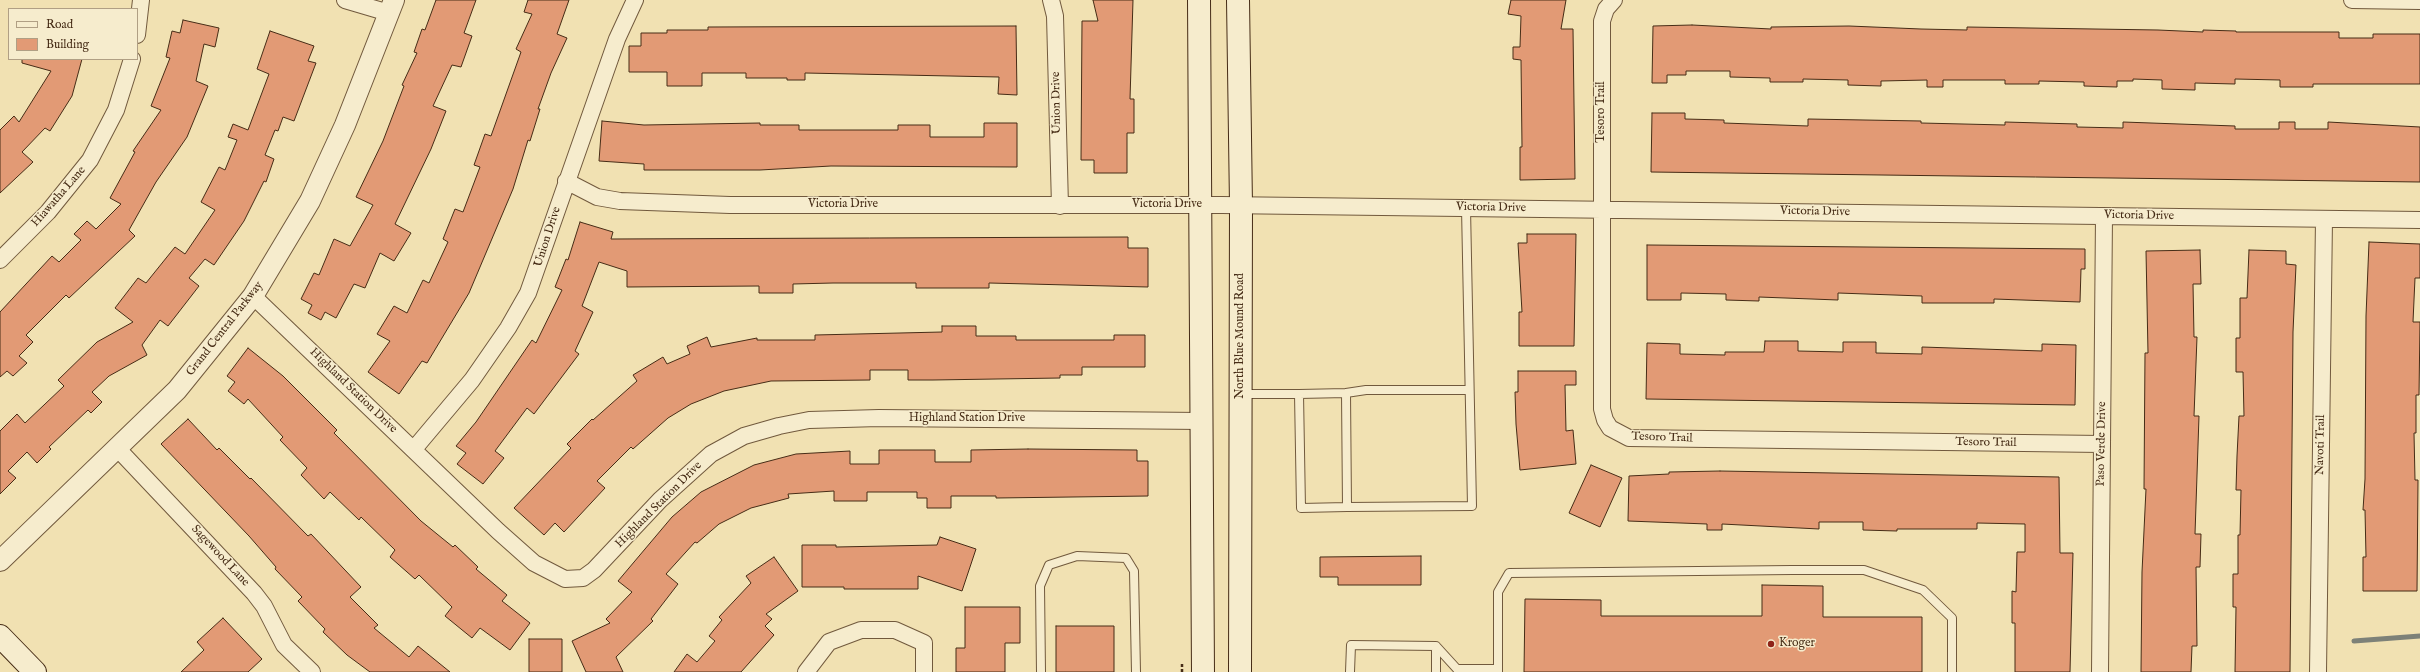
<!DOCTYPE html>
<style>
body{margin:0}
#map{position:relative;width:2420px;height:672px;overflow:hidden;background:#f1e1b2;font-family:"IM FELL English",serif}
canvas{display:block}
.legend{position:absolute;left:8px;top:8px;width:130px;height:52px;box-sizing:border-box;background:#f6eccd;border:1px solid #b09f84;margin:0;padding:5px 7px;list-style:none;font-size:12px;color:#462c16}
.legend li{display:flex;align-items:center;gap:8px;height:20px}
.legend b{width:20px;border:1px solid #b09f84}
</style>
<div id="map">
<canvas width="2420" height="672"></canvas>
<ul class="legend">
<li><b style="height:5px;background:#f6eccd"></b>Road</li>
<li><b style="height:11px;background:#e29a75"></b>Building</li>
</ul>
</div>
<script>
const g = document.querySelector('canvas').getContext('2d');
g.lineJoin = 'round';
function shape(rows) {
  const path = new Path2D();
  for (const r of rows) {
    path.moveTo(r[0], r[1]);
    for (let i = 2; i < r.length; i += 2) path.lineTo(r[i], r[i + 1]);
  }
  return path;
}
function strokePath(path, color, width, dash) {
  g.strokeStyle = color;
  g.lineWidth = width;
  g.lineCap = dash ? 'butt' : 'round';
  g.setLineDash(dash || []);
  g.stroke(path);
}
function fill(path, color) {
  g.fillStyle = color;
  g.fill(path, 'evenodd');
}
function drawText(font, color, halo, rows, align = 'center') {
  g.font = font + ' "IM FELL English",serif';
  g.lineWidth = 3;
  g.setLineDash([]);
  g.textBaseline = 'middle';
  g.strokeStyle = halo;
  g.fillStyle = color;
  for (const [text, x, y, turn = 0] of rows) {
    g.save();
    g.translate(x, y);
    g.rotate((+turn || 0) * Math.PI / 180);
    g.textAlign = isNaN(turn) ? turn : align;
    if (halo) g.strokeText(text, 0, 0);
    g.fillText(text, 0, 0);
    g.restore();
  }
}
const stream = shape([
 [2354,641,2420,636]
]);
const building = shape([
 [436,0,476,0,464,33,472,36,461,67,452,65,433,106,446,111,431,149,395,224,411,233,394,261,380,253,365,288,354,284,336,318,325,312,321,320,308,313,312,305,301,299,314,273,319,275,334,239,350,246,373,205,356,197,383,141,404,86,402,85,417,53,414,52,422,29,425,30,436,0],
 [528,0,569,0,557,34,567,38,551,73,538,109,540,109,530,141,528,140,513,189,469,293,427,363,422,361,399,394,368,372,390,341,377,334,394,306,407,313,423,280,429,283,448,242,443,239,455,209,463,212,480,167,474,165,485,134,491,136,521,52,516,49,532,14,524,12,528,0],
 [1093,0,1133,0,1130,99,1134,99,1134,133,1127,133,1127,173,1094,173,1094,160,1081,160,1082,21,1098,21,1093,0],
 [1511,0,1566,0,1561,29,1573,29,1575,179,1520,180,1520,147,1522,147,1521,60,1513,59,1513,47,1520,47,1521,16,1508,14,1511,0],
 [183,20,219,28,215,47,204,44,196,81,208,86,187,137,156,182,129,230,135,236,69,298,66,295,26,335,33,342,19,356,27,363,13,376,7,371,0,377,0,312,52,256,59,262,81,240,74,234,87,221,96,229,121,204,110,198,135,152,133,151,161,110,151,106,170,58,166,57,172,31,180,33,183,20],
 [1692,25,1771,29,1771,27,1849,26,1921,29,1967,30,1967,27,2158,30,2203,32,2203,30,2236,31,2236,32,2339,32,2339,38,2373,38,2373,34,2420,34,2420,84,2313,84,2313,87,2280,87,2280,80,2235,79,2235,84,2195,83,2195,90,2162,89,2162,80,2133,79,2133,81,2117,81,2117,87,2084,86,2084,82,2039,81,2039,84,2005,84,2005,80,1943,80,1943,87,1927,87,1927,80,1881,81,1881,86,1848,85,1848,80,1803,79,1803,82,1770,82,1770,78,1730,77,1730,71,1686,71,1686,75,1667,75,1667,83,1652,83,1653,26,1692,25],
 [1016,26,1017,95,998,94,999,77,805,73,805,80,787,80,787,78,746,78,746,73,702,73,702,86,667,86,667,72,629,72,629,46,641,46,641,33,667,33,667,30,708,30,708,27,1016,26],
 [270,31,314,46,308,61,316,63,294,121,283,117,278,131,275,130,265,155,274,159,266,182,264,181,244,221,214,265,205,259,189,278,199,286,168,326,160,320,142,345,147,355,109,376,92,392,102,402,91,413,88,410,49,447,51,449,37,463,27,452,8,471,16,478,0,494,0,431,17,414,25,423,64,386,58,380,97,342,133,322,115,308,138,278,146,283,175,247,185,254,215,210,201,202,219,167,225,170,237,140,228,137,233,124,248,130,269,74,257,69,270,31],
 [22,59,82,59,72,96,50,131,45,128,22,152,33,162,0,193,0,130,14,116,19,122,51,71,22,63,22,59],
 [1652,113,1685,113,1685,119,1724,120,1724,123,1808,126,1808,119,1921,121,1921,123,2005,125,2005,122,2077,124,2077,127,2123,128,2123,122,2235,126,2235,129,2279,129,2279,122,2295,122,2295,129,2328,129,2328,122,2420,127,2420,182,1651,172,1652,113],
 [602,121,644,125,760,123,760,125,799,125,799,130,898,130,898,125,930,125,930,137,984,137,984,123,1017,123,1017,167,831,166,760,170,644,170,644,164,599,161,602,121],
 [580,222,613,232,611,239,1128,237,1128,248,1148,248,1148,287,989,283,989,288,916,288,916,283,833,283,793,284,793,293,759,293,759,286,627,287,627,271,599,262,582,306,593,312,575,351,579,354,534,414,527,408,495,451,504,458,483,484,457,464,466,453,456,446,476,422,532,340,536,343,562,290,555,287,566,259,568,260,580,222],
 [1527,234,1576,234,1574,346,1519,346,1519,312,1522,312,1518,243,1527,243,1527,234],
 [2369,242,2420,244,2420,278,2415,278,2413,322,2420,322,2419,395,2416,395,2416,433,2414,433,2415,480,2418,480,2417,591,2363,591,2363,557,2366,557,2365,510,2363,510,2365,479,2366,316,2369,242],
 [1647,245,2085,249,2085,269,2081,269,2080,302,1994,299,1994,303,1922,303,1922,296,1838,293,1838,300,1759,297,1759,301,1726,300,1726,294,1681,293,1681,300,1647,300,1647,245],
 [2200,250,2201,284,2193,284,2194,337,2197,337,2194,416,2199,416,2195,534,2201,534,2200,567,2196,567,2197,646,2192,646,2191,672,2141,672,2142,572,2146,489,2144,489,2145,353,2148,353,2146,251,2200,250],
 [2249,250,2286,251,2286,264,2296,265,2293,332,2290,672,2235,672,2236,607,2233,607,2233,574,2238,574,2238,535,2240,535,2241,490,2236,490,2237,456,2239,416,2244,416,2243,372,2236,372,2236,338,2240,338,2240,298,2247,298,2249,250],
 [942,326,976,326,976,336,1016,336,1016,340,1114,340,1114,335,1145,335,1145,367,1082,367,1082,375,1060,375,1060,378,933,380,908,380,908,370,870,370,870,380,771,381,724,391,691,404,668,418,633,449,631,447,597,481,605,488,564,532,555,523,544,535,514,508,571,448,567,444,592,419,593,420,637,381,633,375,663,357,667,364,690,354,687,346,707,337,711,347,757,338,757,340,815,340,815,335,942,332,942,326],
 [1765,341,1798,341,1798,351,1843,352,1843,342,1876,342,1876,353,1922,354,1922,347,2042,351,2042,344,2076,345,2075,405,1646,399,1647,343,1680,344,1680,354,1725,355,1725,352,1764,352,1765,341],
 [248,348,283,376,337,430,334,433,421,521,453,547,455,545,478,567,476,569,507,595,502,601,530,623,510,650,480,628,472,638,445,616,452,607,419,575,415,579,390,557,395,550,361,517,359,520,330,492,324,499,301,475,307,468,280,440,283,437,248,399,244,404,228,391,235,382,227,376,248,348],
 [1518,371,1576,371,1576,385,1565,385,1566,431,1573,430,1576,464,1520,470,1516,424,1515,392,1518,392,1518,371],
 [188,419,217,450,219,448,250,479,251,478,308,536,311,534,361,587,350,597,378,625,374,628,409,657,418,646,450,672,370,672,347,655,323,632,325,629,298,601,302,597,275,569,276,567,249,536,161,444,188,419],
 [1028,449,1137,450,1137,461,1148,461,1148,496,996,498,996,496,951,496,951,508,927,508,927,498,917,498,917,492,867,492,867,501,834,501,834,491,788,494,789,498,751,508,719,524,697,543,695,542,666,574,678,584,651,619,653,621,616,657,623,672,586,672,572,641,610,623,606,619,632,592,618,581,672,517,701,492,754,465,796,454,850,451,850,464,879,464,879,450,935,450,935,462,971,462,971,450,1028,449],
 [1591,465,1622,478,1600,527,1569,513,1591,465],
 [1720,471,2059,477,2060,553,2073,553,2070,672,2015,672,2015,623,2012,623,2012,591,2016,592,2017,552,2025,552,2025,524,1977,523,1977,529,1897,529,1897,531,1863,530,1863,522,1819,522,1819,529,1722,524,1722,530,1707,530,1707,524,1628,521,1629,476,1669,474,1669,472,1720,471],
 [940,537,976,549,962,591,918,576,918,589,844,589,844,587,802,587,802,545,836,545,836,547,937,545,940,537],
 [1421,556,1421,585,1338,585,1338,577,1320,577,1320,557,1421,556],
 [774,557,798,591,766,614,772,619,765,626,774,635,741,672,674,672,687,654,697,662,715,641,709,636,722,620,719,617,751,583,746,576,774,557],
 [1762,585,1823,586,1823,617,1922,617,1922,672,1524,672,1525,599,1601,600,1601,616,1762,616,1762,585],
 [965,607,1020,607,1020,643,1005,643,1005,672,956,672,956,648,965,648,965,607],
 [223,618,262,659,248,672,181,672,204,650,197,642,223,618],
 [1056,626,1114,626,1114,672,1056,672,1056,626],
 [529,639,562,639,562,672,529,672,529,639]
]);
const path = shape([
 [1182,672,1182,663]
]);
const service = shape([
 [1346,393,1366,390,1469,390],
 [1242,394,1299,394,1346,393,1347,507,1301,508,1299,394],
 [1347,507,1472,506,1466,208],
 [1041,672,1040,586,1049,565,1077,556,1126,558,1134,571,1136,672],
 [1350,672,1351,645,1436,646,1457,669,1498,669],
 [1436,672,1436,646],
 [1498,672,1498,592,1509,573,1792,570,1864,570,1923,590,1952,618,1952,672]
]);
const minor = shape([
 [345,0,389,13],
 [1051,0,1055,16,1060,206],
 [1614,0,1606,9,1602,21,1602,409,1605,420,1610,428,1629,438,2102,444],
 [2352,0,2420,1],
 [137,35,141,0],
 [566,181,597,197,620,201,730,205,1222,205,2420,220],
 [0,260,48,212,90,160,116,110,132,59],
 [253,296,498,531,534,563,565,579,583,578,594,570,660,500,711,454,744,436,779,426,809,420,879,418,1202,421],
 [117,448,254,593,264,606,284,645,312,672],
 [414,449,472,380,508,328,528,293,617,39,635,0],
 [806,672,829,642,861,630,895,630,924,643,924,672],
 [2100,672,2104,216],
 [2318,672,2324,219]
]);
const tertiary = shape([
 [0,561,177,390,253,296,310,201,345,125,394,0]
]);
const secondary = shape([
 [1199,0,1203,672],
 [1238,0,1241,205,1240,672],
 [0,636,35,672]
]);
const markers = [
 [1771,644,4,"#8f2418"]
];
const streetNames = [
 ["Union Drive",1057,103,-91],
 ["Tesoro Trail",1602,112,-90],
 ["Hiawatha Lane",59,197,-49],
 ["Victoria Drive",843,205],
 ["Victoria Drive",1167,205],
 ["Victoria Drive",1491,208,1],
 ["Victoria Drive",1815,212,1],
 ["Victoria Drive",2139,216,1],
 ["Union Drive",548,237,-72],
 ["Grand Central Parkway",225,329,-52],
 ["North Blue Mound Road",1241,336,-90],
 ["Highland Station Drive",353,391,44],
 ["Highland Station Drive",967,419],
 ["Tesoro Trail",1662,438,2],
 ["Tesoro Trail",1986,443,1],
 ["Paso Verde Drive",2102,444,-89],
 ["Navoti Trail",2321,445,-89],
 ["Highland Station Drive",659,505,-45],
 ["Sagewood Lane",220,556,47]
];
const poiNames = [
 ["Kroger",1779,644]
];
strokePath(stream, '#7d8178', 5);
fill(building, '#e29a75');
strokePath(building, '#462c16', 1);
strokePath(service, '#71593d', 10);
strokePath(minor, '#71593d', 18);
strokePath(tertiary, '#71593d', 22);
strokePath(secondary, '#462c16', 24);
strokePath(path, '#462c16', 2.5, [3, 2]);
strokePath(service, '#f6eccd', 8);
strokePath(minor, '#f6eccd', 16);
strokePath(tertiary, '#f6eccd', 20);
strokePath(secondary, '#f6eccd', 22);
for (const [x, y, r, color] of markers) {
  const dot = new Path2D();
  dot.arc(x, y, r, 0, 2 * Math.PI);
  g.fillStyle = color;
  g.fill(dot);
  strokePath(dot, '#f6eccd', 1.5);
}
drawText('12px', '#462c16', '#f6eccd', streetNames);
drawText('12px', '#462c16', '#f6eccd', poiNames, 'left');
</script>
